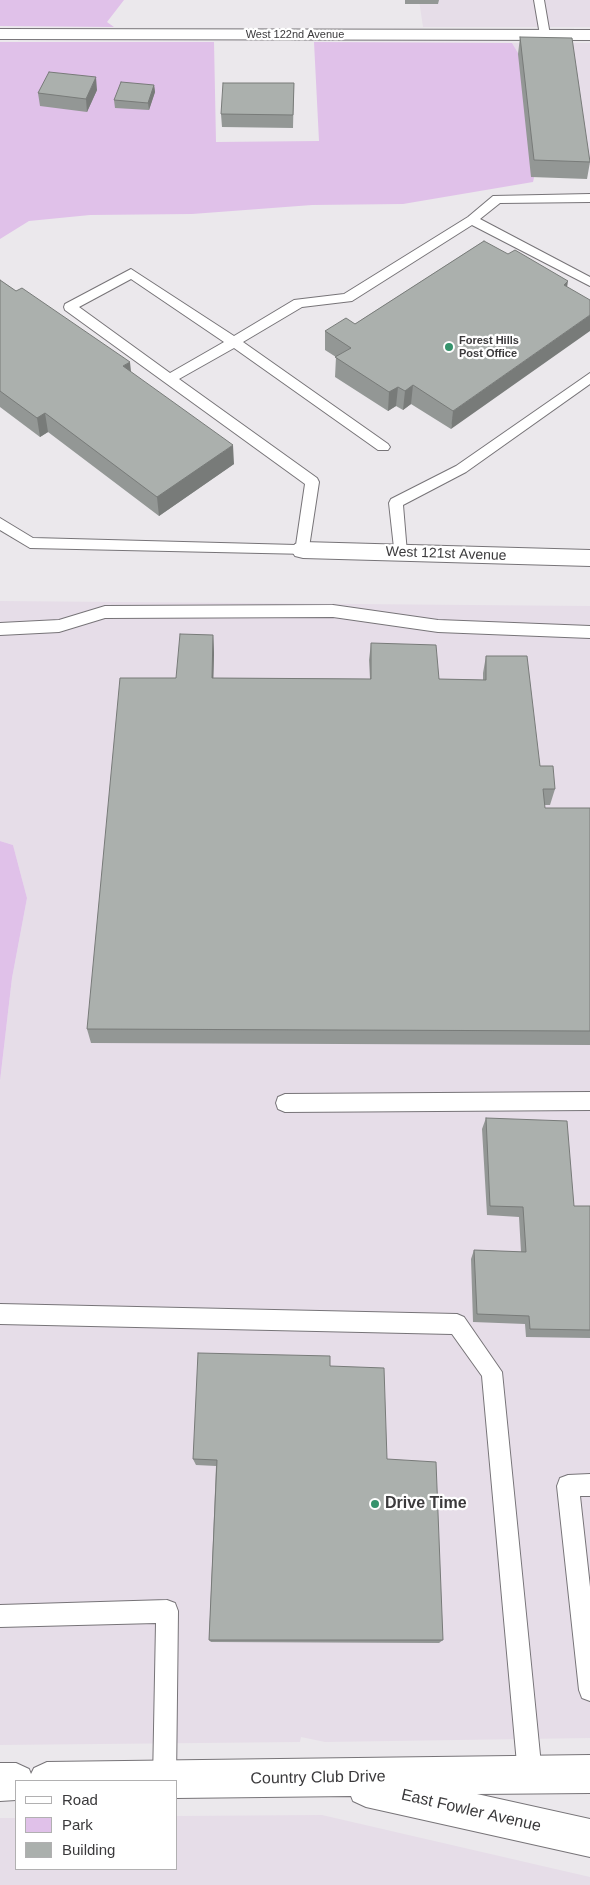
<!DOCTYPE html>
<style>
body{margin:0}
#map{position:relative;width:590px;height:1885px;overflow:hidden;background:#ebe8ec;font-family:Helvetica,sans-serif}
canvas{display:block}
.legend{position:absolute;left:15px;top:1780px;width:162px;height:90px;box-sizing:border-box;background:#fff;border:1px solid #b1b0b1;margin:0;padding:6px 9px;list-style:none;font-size:15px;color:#3b3a3c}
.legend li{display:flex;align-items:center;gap:10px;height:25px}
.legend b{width:25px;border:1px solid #b1b0b1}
</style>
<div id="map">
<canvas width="590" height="1885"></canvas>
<ul class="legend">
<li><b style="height:6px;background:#fff"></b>Road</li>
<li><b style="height:14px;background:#e0c1e9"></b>Park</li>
<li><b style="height:14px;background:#abb0ad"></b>Building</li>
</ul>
</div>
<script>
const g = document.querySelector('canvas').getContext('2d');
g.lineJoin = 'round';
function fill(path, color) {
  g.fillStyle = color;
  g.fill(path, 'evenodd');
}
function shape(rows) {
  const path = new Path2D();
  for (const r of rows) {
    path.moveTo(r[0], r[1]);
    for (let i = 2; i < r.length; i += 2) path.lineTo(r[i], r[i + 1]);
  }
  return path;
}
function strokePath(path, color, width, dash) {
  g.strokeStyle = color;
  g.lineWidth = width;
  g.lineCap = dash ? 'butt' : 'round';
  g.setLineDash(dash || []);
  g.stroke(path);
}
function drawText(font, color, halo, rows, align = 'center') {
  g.font = font + ' Helvetica,sans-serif';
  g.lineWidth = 4.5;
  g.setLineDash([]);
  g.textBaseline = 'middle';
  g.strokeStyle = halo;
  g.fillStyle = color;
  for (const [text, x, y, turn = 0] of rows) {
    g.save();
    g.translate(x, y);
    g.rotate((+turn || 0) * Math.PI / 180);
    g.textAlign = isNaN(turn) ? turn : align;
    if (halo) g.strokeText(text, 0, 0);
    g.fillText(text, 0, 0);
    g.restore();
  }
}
const built = shape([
 [419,0,590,0,590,27,423,27],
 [512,43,590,43,590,165,536,165,538,86],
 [0,601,590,606,590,1738,325,1742,301,1737,300,1742,0,1745,0,1081,12,978,27,898,13,845,0,841],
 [322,1815,590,1877,590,1885,0,1885,0,1818,16,1818,16,1869,176,1869,176,1816]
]);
const green = shape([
 [0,0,124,0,107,22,114,27,0,26],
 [0,42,214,42,216,142,319,141,314,42,512,43,538,86,543,137,533,182,403,204,312,205,192,214,90,215,29,221,0,239],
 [0,841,13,845,27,898,12,978,0,1081]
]);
const service = shape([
 [534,0,544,0,550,35,549,37,541,37,540,35,534,0],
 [590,194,590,202,500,203,480,219,590,277,590,286,472,225,352,301,302,307,243,342,388,444,390,447,388,450,378,450,234,348,179,379,317,478,319,482,308,554,30,548,0,530,0,518,33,538,296,545,305,484,65,310,64,307,65,304,131,269,234,336,294,300,344,294,468,217,493,196,590,194],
 [131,279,224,342,170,373,79,307,131,279],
 [590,373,590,384,466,472,403,505,407,553,405,557,400,558,395,557,389,503,391,499,456,466,590,373],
 [333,605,438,620,590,626,590,638,438,632,333,617,105,618,59,632,0,635,0,623,59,620,105,606,333,605],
 [590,1092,590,1110,285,1112,278,1109,276,1103,278,1097,285,1094,590,1092],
 [0,1304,457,1314,464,1317,502,1372,542,1775,538,1783,530,1787,522,1783,518,1775,482,1376,452,1334,0,1324,0,1304],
 [590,1474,590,1496,580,1496,590,1587,590,1701,582,1698,579,1690,557,1486,560,1478,568,1475,590,1474],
 [167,1600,175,1603,178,1611,176,1780,153,1781,156,1623,0,1627,0,1605,167,1600]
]);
const minor = shape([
 [0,29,590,30,590,40,0,39,0,29],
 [303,542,590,550,590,566,303,558,295,556,291,550,295,544,303,542]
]);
const tertiary = shape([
 [590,1755,590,1793,477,1794,590,1819,590,1857,366,1807,353,1801,351,1796,176,1798,176,1781,16,1781,16,1800,0,1801,0,1763,16,1763,29,1769,31,1774,34,1768,47,1762,590,1755]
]);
const wall = shape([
 [405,0,439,0,438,4,405,4],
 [520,37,590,162,587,179,531,177,518,54],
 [294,83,293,128,222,127,221,114],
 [154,85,155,92,149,110,115,108,114,100],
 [97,90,87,112,40,106,38,93],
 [484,241,451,429,411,404,403,410,396,406,388,411,335,377,336,357,325,350,325,331,355,324],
 [0,280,131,372,234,464,159,516,48,432,40,437,0,407],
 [213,635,214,653,213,678,370,679,369,660,371,643,439,679,483,680,483,673,486,656,540,766,555,789,550,805,544,805,545,808,590,808,590,1045,91,1043,87,1029,176,678],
 [486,1118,574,1206,590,1206,590,1338,526,1337,525,1324,473,1322,471,1259,474,1250,521,1252,519,1217,487,1215,482,1129],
 [330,1366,387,1459,443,1640,439,1643,211,1642,209,1640,216,1466,196,1465,193,1459]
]);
const shadedWall = shape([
 [96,77,97,90,87,112,86,99],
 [154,85,155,92,149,110,148,103],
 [568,281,565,301,564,285],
 [590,315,590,331,451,429,453,411],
 [130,362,132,381,123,366],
 [413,385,411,404,403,410,405,391],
 [398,387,396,406,388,411,389,392],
 [45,413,48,432,40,437,37,418],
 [233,445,234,464,159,516,157,497],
 [213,635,214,653,213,695,212,678]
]);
const building = shape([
 [520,37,572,38,590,162,534,160,520,37],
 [49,72,96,77,86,99,38,93,49,72],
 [121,82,154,85,148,103,114,100,121,82],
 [223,83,294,83,293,115,221,114,223,83],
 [484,241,508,254,515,250,568,281,564,285,590,300,590,315,453,411,413,385,405,391,398,387,389,392,335,357,351,348,325,331,346,318,355,324,484,241],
 [0,280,16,291,22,288,130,362,123,366,233,445,157,497,45,413,37,418,0,391,0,280],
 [180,634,213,635,212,678,371,679,371,643,436,645,439,679,486,680,486,656,527,656,540,766,553,766,555,789,543,789,545,808,590,808,590,1031,87,1029,120,678,176,678,180,634],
 [486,1118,567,1121,574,1206,590,1206,590,1330,530,1329,529,1316,477,1314,474,1250,526,1252,523,1207,490,1206,486,1118],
 [198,1353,330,1356,330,1366,384,1368,387,1459,436,1462,443,1640,209,1640,217,1460,193,1459,198,1353]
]);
const markers = [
 [449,347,5,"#35936c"],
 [375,1504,5,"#35936c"]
];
const farStreetnames = [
 ["West 122nd Avenue",295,35]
];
const farPoinames = [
 ["Forest Hills",459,341],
 ["Post Office",459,354]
];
const streetNames = [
 ["West 121st Avenue",446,554,2]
];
const nearPoinames = [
 ["Drive Time",385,1504]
];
const nearStreetnames = [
 ["Country Club Drive",318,1778,-1],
 ["East Fowler Avenue",471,1811,13]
];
fill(built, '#e6dde8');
fill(green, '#e0c1e9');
strokePath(service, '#777478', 2);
strokePath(minor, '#777478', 2);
strokePath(tertiary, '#777478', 2);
fill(service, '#fff');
fill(minor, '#fff');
fill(tertiary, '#fff');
fill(wall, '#939795');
fill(shadedWall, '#787b79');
fill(building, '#abb0ad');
strokePath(building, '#787b79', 1);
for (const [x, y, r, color] of markers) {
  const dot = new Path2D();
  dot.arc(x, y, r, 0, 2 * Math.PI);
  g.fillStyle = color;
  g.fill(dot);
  strokePath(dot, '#fff', 2);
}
drawText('11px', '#3b3a3c', '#fff', farStreetnames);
drawText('bold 11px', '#3b3a3c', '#fff', farPoinames, 'left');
drawText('14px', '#3b3a3c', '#fff', streetNames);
drawText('bold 16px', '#3b3a3c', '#fff', nearPoinames, 'left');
drawText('16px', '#3b3a3c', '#fff', nearStreetnames);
</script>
